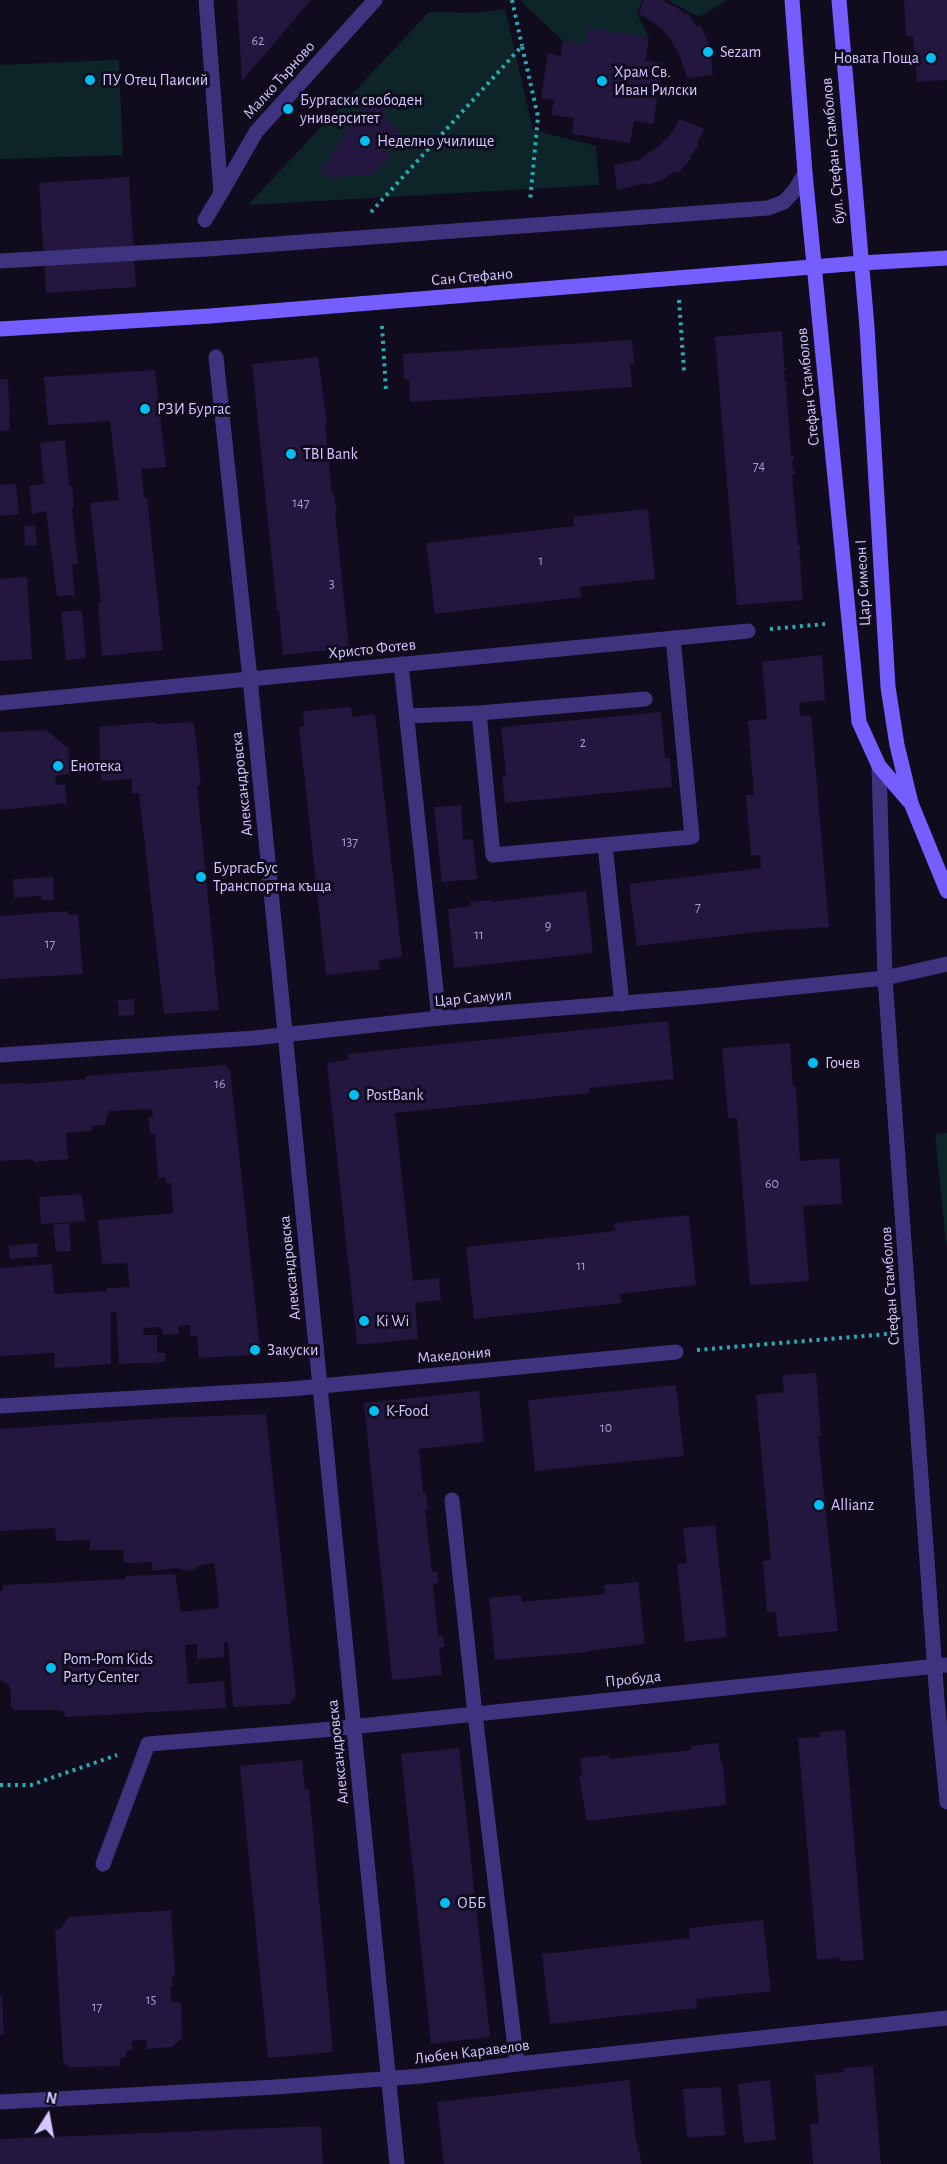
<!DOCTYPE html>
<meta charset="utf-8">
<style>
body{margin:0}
#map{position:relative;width:947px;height:2164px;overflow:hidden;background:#100b1d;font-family:"Alegreya Sans",sans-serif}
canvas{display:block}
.north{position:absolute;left:18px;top:2086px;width:60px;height:60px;-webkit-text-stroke:4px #100b1d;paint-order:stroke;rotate:11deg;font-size:16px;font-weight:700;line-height:24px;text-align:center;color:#d4c7ff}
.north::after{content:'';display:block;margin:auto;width:21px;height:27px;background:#d4c7ff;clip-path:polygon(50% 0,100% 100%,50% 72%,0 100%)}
</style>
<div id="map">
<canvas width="947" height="2164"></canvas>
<div class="north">N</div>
</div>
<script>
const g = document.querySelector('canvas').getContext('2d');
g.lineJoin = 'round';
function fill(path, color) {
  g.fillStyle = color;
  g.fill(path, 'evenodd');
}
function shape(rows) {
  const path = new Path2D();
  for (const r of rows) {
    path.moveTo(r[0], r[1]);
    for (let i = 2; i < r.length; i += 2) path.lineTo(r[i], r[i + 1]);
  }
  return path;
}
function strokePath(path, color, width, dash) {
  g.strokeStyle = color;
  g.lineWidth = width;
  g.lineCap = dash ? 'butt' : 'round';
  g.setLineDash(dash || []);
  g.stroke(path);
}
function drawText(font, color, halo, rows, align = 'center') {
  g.font = font + ' "Alegreya Sans",sans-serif';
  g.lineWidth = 6;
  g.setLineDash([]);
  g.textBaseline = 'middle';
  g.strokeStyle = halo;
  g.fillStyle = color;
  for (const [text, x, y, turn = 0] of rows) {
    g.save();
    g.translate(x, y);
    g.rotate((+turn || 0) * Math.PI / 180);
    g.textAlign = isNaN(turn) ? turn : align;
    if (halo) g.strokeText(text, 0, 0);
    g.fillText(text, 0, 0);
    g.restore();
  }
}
const green = shape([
 [523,0,642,0,637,13,649,38,589,28,586,45,563,41,521,1],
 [667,0,726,0,726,1,699,17],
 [505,9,533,130,596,146,599,185,248,205,429,12,474,13],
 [119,60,123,155,0,159,0,65],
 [947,1133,947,1243,946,1243,935,1134]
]);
const building = shape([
 [237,0,311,0,242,81],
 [644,0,662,0,673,6,674,5,686,15,688,13,697,27,700,25,710,46,713,75,687,78,679,54,669,37,660,27,638,13],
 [904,0,947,0,947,80,917,82,913,36,906,36],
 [589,28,649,38,645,61,663,63,653,124,634,121,630,143,572,134,574,118,551,115,554,100,541,98,548,53,560,56,563,41,586,45],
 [386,105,386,119,402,134,394,142,390,140,383,149,389,152,390,157,371,175,328,177,321,173,320,171,364,106],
 [680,119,704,129,697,143,699,145,689,158,691,159,678,173,675,171,662,180,648,185,647,183,617,190,614,165,638,160,658,147,671,134],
 [129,177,136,287,46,293,39,183],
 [782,331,784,366,787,370,784,370,785,382,787,382,788,385,786,385,791,456,794,456,794,460,792,460,793,471,795,471,795,474,792,475,798,545,800,545,800,549,799,549,800,561,802,561,800,565,803,600,737,605,715,337],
 [632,340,634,364,630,364,632,387,410,402,409,379,404,379,403,354],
 [318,357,327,423,325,423,332,493,334,493,337,512,335,512,349,648,283,655,279,610,277,610,252,364],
 [155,370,166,467,141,469,144,498,147,498,163,650,102,656,98,603,101,603,90,503,119,500,110,421,48,425,44,377],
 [0,379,8,379,10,430,0,431],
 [65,440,69,485,72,486,74,506,72,508,78,564,72,564,75,595,57,596,46,511,32,514,29,486,44,484,40,443],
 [16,484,19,514,0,516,0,485],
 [648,509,655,579,580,587,581,597,435,614,426,543,574,526,573,517],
 [35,525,37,545,25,546,24,526],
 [27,577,32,659,0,661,0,579],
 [82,610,86,658,66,660,61,612],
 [822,655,825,700,799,703,800,716,811,715,829,927,766,931,637,946,629,884,761,868,760,855,751,856,746,795,754,795,748,721,767,719,762,662],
 [351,707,352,717,375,714,402,957,379,960,380,969,326,975,299,727,304,726,303,711],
 [661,712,665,758,670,758,672,787,505,803,502,776,506,776,501,727],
 [153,722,156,724,194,722,201,785,197,786,219,1010,164,1014,139,793,132,793,132,779,101,781,99,727],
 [46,730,68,748,71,774,55,776,56,785,65,784,67,803,0,810,0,732],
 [461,805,463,840,473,839,477,879,442,882,434,807],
 [53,877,54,900,41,900,41,896,14,898,13,879],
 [586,891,593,953,454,968,448,909,471,906,470,902,491,900,491,902],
 [68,911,68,915,78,914,83,974,0,979,0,916],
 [134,999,134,1015,119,1016,118,1000],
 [668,1021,674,1079,589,1088,589,1093,395,1113,413,1281,439,1278,441,1300,415,1303,418,1339,357,1345,327,1063,348,1060,348,1054],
 [790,1043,793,1086,796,1086,800,1161,839,1158,842,1204,803,1206,809,1281,750,1285,737,1118,728,1118,722,1048],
 [225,1065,230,1070,260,1347,254,1355,199,1358,197,1336,190,1336,190,1325,178,1326,179,1334,163,1335,161,1327,143,1328,144,1335,157,1335,157,1353,165,1353,165,1362,119,1364,116,1312,111,1313,111,1364,55,1368,54,1353,0,1356,0,1268,52,1264,54,1294,107,1291,107,1288,130,1287,127,1263,102,1264,98,1220,173,1213,171,1183,166,1183,166,1177,158,1178,155,1134,150,1134,148,1117,153,1117,152,1109,109,1111,105,1125,91,1126,92,1131,66,1133,68,1159,34,1162,34,1159,0,1161,0,1084,26,1083,26,1084,86,1079,86,1076],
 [82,1194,85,1221,41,1224,39,1197],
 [689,1215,696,1285,620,1294,621,1303,474,1319,466,1247,616,1231,614,1223],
 [69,1223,71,1251,56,1252,53,1225],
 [37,1243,38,1257,10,1259,8,1246],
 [816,1373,821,1436,818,1436,838,1631,778,1637,776,1612,767,1612,763,1561,771,1560,756,1395,784,1392,782,1375],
 [676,1385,684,1456,535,1471,528,1400],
 [479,1391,484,1442,419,1449,423,1493,426,1493,428,1509,425,1509,432,1572,437,1571,438,1583,433,1584,438,1636,443,1635,444,1647,439,1647,442,1675,392,1680,364,1403],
 [266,1414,296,1696,290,1704,233,1707,228,1642,224,1643,224,1657,197,1659,197,1644,185,1645,188,1684,224,1681,226,1708,66,1717,63,1711,56,1710,14,1710,11,1705,11,1691,8,1684,0,1680,0,1592,3,1589,3,1585,125,1579,125,1576,175,1574,181,1612,219,1608,218,1593,214,1563,202,1565,190,1571,176,1568,152,1571,152,1562,124,1563,123,1550,89,1550,90,1540,56,1541,55,1528,0,1531,0,1429,162,1418],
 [715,1525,727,1637,685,1642,677,1564,687,1563,683,1528],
 [638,1582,645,1644,588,1651,589,1652,495,1660,489,1598,521,1595,522,1602,605,1594,604,1585],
 [845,1730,864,1960,840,1961,839,1957,817,1960,798,1738,820,1737,820,1732],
 [718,1743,721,1763,723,1763,726,1805,587,1821,579,1776,582,1776,580,1758,609,1755,609,1759,691,1750,691,1746],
 [459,1748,490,2037,431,2044,401,1754],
 [302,1760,305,1789,309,1789,333,2052,268,2058,240,1766],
 [171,1910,175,1976,172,1976,173,1986,170,1986,172,2002,181,2003,182,2038,172,2047,147,2049,146,2040,132,2041,133,2050,126,2051,126,2057,121,2058,119,2066,69,2067,63,2061,55,1931,62,1927,68,1917],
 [763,1920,771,1991,696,1999,697,2008,550,2024,542,1954,690,1938,689,1928],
 [0,1996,2,1996,4,2035,0,2035],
 [873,2066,881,2164,813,2164,810,2124,819,2123,815,2075,844,2072,843,2068],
 [629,2080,636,2139,642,2164,444,2164,437,2102],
 [770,2080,776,2140,744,2143,738,2084],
 [721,2087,725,2135,687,2138,683,2089],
 [321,2126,323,2164,0,2164,0,2139]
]);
const path = shape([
 [512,0,522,46],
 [371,212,522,46,538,117,530,201],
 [679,300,684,371],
 [382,326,386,391],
 [770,629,825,624],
 [697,1350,887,1334],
 [0,1785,31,1785,117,1755]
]);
const lane = shape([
 [0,261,207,249,768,208,784,202,795,190,805,173],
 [401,664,439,1018],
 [645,699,479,713,493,855,692,837,673,638],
 [407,716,479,713],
 [605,845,622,1004],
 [452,1500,475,1714,517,2064],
 [103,1864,148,1744,322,1730]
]);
const street = shape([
 [221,193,256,132,375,0],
 [205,220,221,193,206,0],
 [216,357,250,679,397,2164],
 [0,703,748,631],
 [879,766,885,978,937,1699,947,1802],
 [0,1055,254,1038,439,1018,698,997,885,978,947,964],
 [0,1406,290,1389,676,1352],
 [322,1730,947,1665],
 [0,2102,276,2087,421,2076,517,2064,947,2018]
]);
const secondary = shape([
 [792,0,805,173,859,722,879,766,909,801],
 [839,0,867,327,888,687,897,745,911,803,947,891],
 [0,329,210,316,861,263,947,258]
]);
const markers = [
 [708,52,6,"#00bef2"],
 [931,58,6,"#00bef2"],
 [90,80,6,"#00bef2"],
 [602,81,6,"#00bef2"],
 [288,109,6,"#00bef2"],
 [365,141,6,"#00bef2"],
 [145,409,6,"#00bef2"],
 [291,454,6,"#00bef2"],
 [58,766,6,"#00bef2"],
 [201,877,6,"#00bef2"],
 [813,1063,6,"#00bef2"],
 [354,1095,6,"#00bef2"],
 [364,1321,6,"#00bef2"],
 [255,1350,6,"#00bef2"],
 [374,1411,6,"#00bef2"],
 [819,1505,6,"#00bef2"],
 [51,1668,6,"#00bef2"],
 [445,1903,6,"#00bef2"]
];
const numberNames = [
 ["62",258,41],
 ["74",759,466],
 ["147",301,503],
 ["1",541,561],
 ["3",332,584],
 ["2",583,743],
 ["137",350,842],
 ["7",698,907],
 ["9",548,926],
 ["11",479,935],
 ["17",50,944],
 ["16",220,1084],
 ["60",772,1184],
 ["11",581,1266],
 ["10",606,1428],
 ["15",151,2000],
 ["17",97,2007]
];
const poiNames = [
 ["Sezam",720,52],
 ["Новата Поща",919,58,"right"],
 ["Храм Св.",614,72],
 ["Иван Рилски",614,90],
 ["ПУ Отец Паисий",102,80],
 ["Бургаски свободен",300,100],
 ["университет",300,118],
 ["Неделно училище",377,141],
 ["РЗИ Бургас",157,409],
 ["TBI Bank",303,454],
 ["Енотека",70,766],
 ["БургасБус",213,868],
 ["Транспортна къща",213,886],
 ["Гочев",825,1063],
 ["PostBank",366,1095],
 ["Ki Wi",376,1321],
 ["Закуски",267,1350],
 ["K-Food",386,1411],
 ["Allianz",831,1505],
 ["Pom-Pom Kids",63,1659],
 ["Party Center",63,1677],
 ["ОББ",457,1903]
];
const streetNames = [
 ["Малко Търново",279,80,-48],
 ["бул. Стефан Стамболов",833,151,-95],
 ["Сан Стефано",472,277,-5],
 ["Стефан Стамболов",808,387,-96],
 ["Цар Симеон I",863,583,-93],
 ["Христо Фотев",372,649,-6],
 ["Александровска",242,784,-96],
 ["Цар Самуил",473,998,-5],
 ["Александровска",290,1268,-96],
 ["Стефан Стамболов",890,1286,-94],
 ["Македония",454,1355,-5],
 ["Пробуда",633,1679,-6],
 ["Александровска",338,1752,-96],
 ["Любен Каравелов",472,2052,-7]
];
fill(green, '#0d2528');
fill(building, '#23163f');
strokePath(path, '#27acb3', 4, [3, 4.5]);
strokePath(lane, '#3f337f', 15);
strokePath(street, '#3f337f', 15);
strokePath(secondary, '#745eff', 15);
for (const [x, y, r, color] of markers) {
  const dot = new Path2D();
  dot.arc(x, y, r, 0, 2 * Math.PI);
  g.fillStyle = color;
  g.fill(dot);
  strokePath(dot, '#100b1d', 2);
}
drawText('14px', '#a89bcf', null, numberNames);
drawText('16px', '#d4c7ff', '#100b1d', poiNames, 'left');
drawText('16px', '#d4c7ff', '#100b1d', streetNames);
</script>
